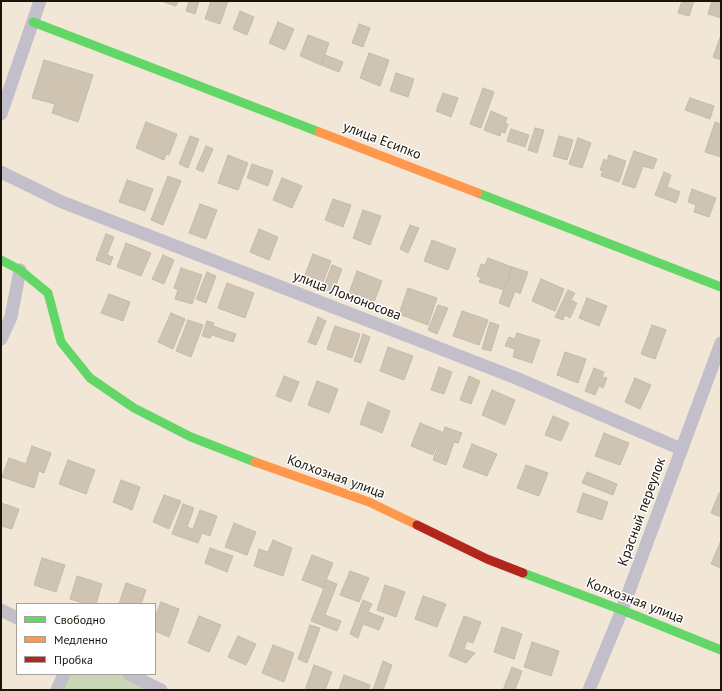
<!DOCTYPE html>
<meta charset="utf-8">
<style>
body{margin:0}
#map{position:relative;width:722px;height:691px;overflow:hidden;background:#f2e7d6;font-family:"PT Sans",sans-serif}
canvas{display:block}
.frame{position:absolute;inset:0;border:2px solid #1b1509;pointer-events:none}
.legend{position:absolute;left:16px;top:603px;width:140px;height:72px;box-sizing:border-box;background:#fff;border:1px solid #a4a19d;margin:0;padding:5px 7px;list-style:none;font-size:12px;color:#1b1509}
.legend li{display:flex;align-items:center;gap:8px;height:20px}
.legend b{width:20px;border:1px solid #a4a19d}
</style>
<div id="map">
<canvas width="722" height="691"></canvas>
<div class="frame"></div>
<ul class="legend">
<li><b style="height:5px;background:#63d668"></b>Свободно</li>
<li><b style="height:5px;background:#ff974d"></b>Медленно</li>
<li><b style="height:5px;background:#b3261e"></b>Пробка</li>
</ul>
</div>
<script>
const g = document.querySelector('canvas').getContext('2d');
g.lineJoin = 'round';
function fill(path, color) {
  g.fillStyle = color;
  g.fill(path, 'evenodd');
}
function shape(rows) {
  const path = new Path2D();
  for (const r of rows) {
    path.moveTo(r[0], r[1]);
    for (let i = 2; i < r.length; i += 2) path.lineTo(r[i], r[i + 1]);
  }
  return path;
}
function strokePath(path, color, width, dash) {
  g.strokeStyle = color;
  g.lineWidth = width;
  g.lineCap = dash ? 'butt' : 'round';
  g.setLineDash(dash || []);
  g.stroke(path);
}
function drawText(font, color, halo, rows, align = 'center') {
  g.font = font + ' "PT Sans",sans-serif';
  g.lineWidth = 3;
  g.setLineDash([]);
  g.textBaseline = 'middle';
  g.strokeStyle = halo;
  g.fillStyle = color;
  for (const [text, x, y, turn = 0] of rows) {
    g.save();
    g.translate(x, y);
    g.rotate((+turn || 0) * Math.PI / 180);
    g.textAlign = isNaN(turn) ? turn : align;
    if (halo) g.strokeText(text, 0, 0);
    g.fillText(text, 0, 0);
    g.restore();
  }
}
const green = shape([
 [64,674,129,674,161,690,57,690]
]);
const building = shape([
 [161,1,178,1,176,6,161,1],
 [189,1,199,1,195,14,186,11,189,1],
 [211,1,228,1,220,24,205,19,211,1],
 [682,1,694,1,689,16,678,13,682,1],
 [712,1,721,1,721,18,708,14,712,1],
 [240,11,254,17,247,35,233,29,240,11],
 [278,22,294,29,285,50,269,43,278,22],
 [359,24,370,28,363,47,352,43,359,24],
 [308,35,329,43,321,65,300,56,308,35],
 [721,35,721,60,713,57,721,35],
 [369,53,389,60,380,86,360,78,369,53],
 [325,55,343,62,339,72,321,65,325,55],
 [44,60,93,75,78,122,52,113,55,104,32,98,44,60],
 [396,73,414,79,408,97,390,91,396,73],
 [483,88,494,92,481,128,470,124,483,88],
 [443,93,458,98,451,117,436,111,443,93],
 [690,98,714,106,710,119,685,110,690,98],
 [491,111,507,118,505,123,508,124,505,133,501,132,500,136,484,130,491,111],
 [146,122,177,134,169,155,166,154,164,160,136,148,146,122],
 [715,122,721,124,721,157,705,152,715,122],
 [535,128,544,130,537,153,528,150,535,128],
 [511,129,529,135,525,147,507,141,511,129],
 [190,136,199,139,188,168,179,164,190,136],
 [559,136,573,140,567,160,553,156,559,136],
 [578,138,591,143,582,168,569,164,578,138],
 [206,146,213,149,203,172,196,169,206,146],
 [634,151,657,159,653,169,643,166,635,188,622,184,634,151],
 [228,155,248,163,238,190,218,183,228,155],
 [609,155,626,161,619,182,601,176,603,171,600,170,604,159,607,161,609,155],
 [252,164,273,171,268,186,247,178,252,164],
 [664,172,671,175,667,187,680,192,676,203,655,195,664,172],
 [168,176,181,181,163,225,151,220,168,176],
 [282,178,302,186,292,208,273,200,282,178],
 [127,180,153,189,145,211,119,202,127,180],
 [692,189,716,198,709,217,694,212,696,205,688,202,692,189],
 [333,199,351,205,343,227,325,220,333,199],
 [200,204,217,210,206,239,189,233,200,204],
 [363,210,381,216,370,245,353,238,363,210],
 [410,225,419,228,408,253,400,249,410,225],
 [259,229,278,237,269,260,250,252,259,229],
 [106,234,114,237,107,255,113,257,110,265,96,260,106,234],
 [432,240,456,249,448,270,424,261,432,240],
 [126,243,151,253,141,276,117,267,126,243],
 [313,254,331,261,323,282,305,275,313,254],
 [163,255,174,260,164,284,152,279,163,255],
 [488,258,512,267,504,290,479,282,481,278,477,276,481,264,485,265,488,258],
 [332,265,342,269,333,292,323,289,332,265],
 [512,267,528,272,520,294,515,291,509,307,499,303,512,267],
 [181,268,202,275,192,304,175,299,178,290,174,288,181,268],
 [357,271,382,281,374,302,349,293,357,271],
 [207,272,216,276,206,303,196,299,207,272],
 [541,279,564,289,555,311,532,301,541,279],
 [227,283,254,293,245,318,218,308,227,283],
 [408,288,437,298,428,325,399,314,408,288],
 [568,290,575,293,571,300,577,303,570,318,565,315,563,320,555,317,568,290],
 [109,294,130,302,123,321,101,313,109,294],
 [587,298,607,306,599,326,579,318,587,298],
 [438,305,448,308,437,334,428,330,438,305],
 [462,311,488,320,479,345,453,336,462,311],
 [171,313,185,319,173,349,158,342,171,313],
 [318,317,326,321,316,345,308,342,318,317],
 [188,320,203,325,191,357,176,351,188,320],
 [207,321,214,323,213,326,236,334,233,342,212,335,210,338,202,336,207,321],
 [490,322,499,325,491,351,482,349,490,322],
 [652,325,666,330,655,359,641,354,652,325],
 [335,326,360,334,352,358,327,349,335,326],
 [517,333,540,340,532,363,513,357,515,349,505,346,509,337,515,339,517,333],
 [363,334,370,337,361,363,354,361,363,334],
 [388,347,413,356,404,380,380,371,388,347],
 [565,352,586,359,578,383,557,375,565,352],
 [439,367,452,372,444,394,431,390,439,367],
 [594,368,604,372,602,377,607,378,603,388,599,386,595,395,585,391,594,368],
 [284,376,299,382,291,402,276,396,284,376],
 [469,376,480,381,471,404,460,400,469,376],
 [635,378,651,385,640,409,625,402,635,378],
 [317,381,338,389,329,413,308,405,317,381],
 [492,390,515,400,505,425,482,415,492,390],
 [368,402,390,411,382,433,360,424,368,402],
 [553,416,569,423,561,441,545,435,553,416],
 [420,423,442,432,433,455,411,446,420,423],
 [445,427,462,433,458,443,454,442,446,465,433,460,445,427],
 [604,433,629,443,620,465,595,456,604,433],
 [472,444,497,454,487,476,463,467,472,444],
 [32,446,51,453,44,473,39,471,34,488,2,477,9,458,26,464,32,446],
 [68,460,95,470,86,494,59,484,68,460],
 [526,465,548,473,539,496,517,488,526,465],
 [587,472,617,484,613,495,582,483,587,472],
 [121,480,140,487,132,510,113,502,121,480],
 [583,493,608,502,602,520,577,512,583,493],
 [719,493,721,494,721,517,711,513,719,493],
 [164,495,181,501,169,529,153,522,164,495],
 [1,503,19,509,12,529,1,526,1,503],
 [183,504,194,508,187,527,193,529,200,510,217,516,210,536,202,533,198,543,172,534,183,504],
 [234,523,256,532,247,555,225,547,234,523],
 [273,540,292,548,283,576,254,566,259,549,268,552,273,540],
 [720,543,721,543,721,568,711,564,720,543],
 [210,548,233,556,227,572,205,563,210,548],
 [312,555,333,563,323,588,302,580,312,555],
 [42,558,65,565,56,592,34,585,42,558],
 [350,571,369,578,359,602,340,595,350,571],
 [77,576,102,584,96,604,86,604,70,599,77,576],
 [327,580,337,584,325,615,341,621,337,631,311,621,327,580],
 [126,583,146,590,141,604,119,604,126,583],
 [385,585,405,592,396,617,377,610,385,585],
 [423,596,446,604,437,627,415,619,423,596],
 [363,600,372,604,368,612,384,618,379,630,363,624,358,638,350,634,363,600],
 [161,602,179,609,169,637,155,631,155,617,161,602],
 [199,616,221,625,209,652,188,643,199,616],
 [464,616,481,622,473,643,467,641,464,649,475,653,466,663,449,656,464,616],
 [310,625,320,628,307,663,298,659,310,625],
 [502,627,522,634,514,659,494,652,502,627],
 [238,636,256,644,246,665,228,657,238,636],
 [532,642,559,651,551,676,524,667,532,642],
 [273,645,294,653,284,682,262,673,273,645],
 [383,661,392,665,383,690,373,690,383,661],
 [314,665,332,672,325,690,305,690,314,665],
 [512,667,522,671,515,690,503,690,512,667],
 [344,675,370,685,368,690,339,690,344,675]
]);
const street = shape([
 [1,114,40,1],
 [1,172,62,202,516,378,681,449],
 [1,339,11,317,20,270],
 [1,610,17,618],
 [129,674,161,690],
 [57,690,64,674],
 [589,690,622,610,721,343]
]);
const fast = shape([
 [33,22,319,132],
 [478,193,721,287],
 [1,260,20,270,48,293,61,342,90,378,134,408,191,437,255,462],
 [523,573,622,610,721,650]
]);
const slow = shape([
 [319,132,478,193],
 [255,462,369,502,417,525]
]);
const jam = shape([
 [417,525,487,559,523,573]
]);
const streetNames = [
 ["улица Есипко",382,141,21],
 ["улица Ломоносова",347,296,21],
 ["Колхозная улица",336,477,20],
 ["Красный переулок",642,512,-70],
 ["Колхозная улица",635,601,21]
];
fill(green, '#cad6b5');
fill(building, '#cfc4b2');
strokePath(building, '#c3bbae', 1);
strokePath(street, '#c3bfca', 13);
strokePath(fast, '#63d668', 9);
strokePath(slow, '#ff974d', 9);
strokePath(jam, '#b3261e', 9);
drawText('14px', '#1b1509', '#fff', streetNames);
</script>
